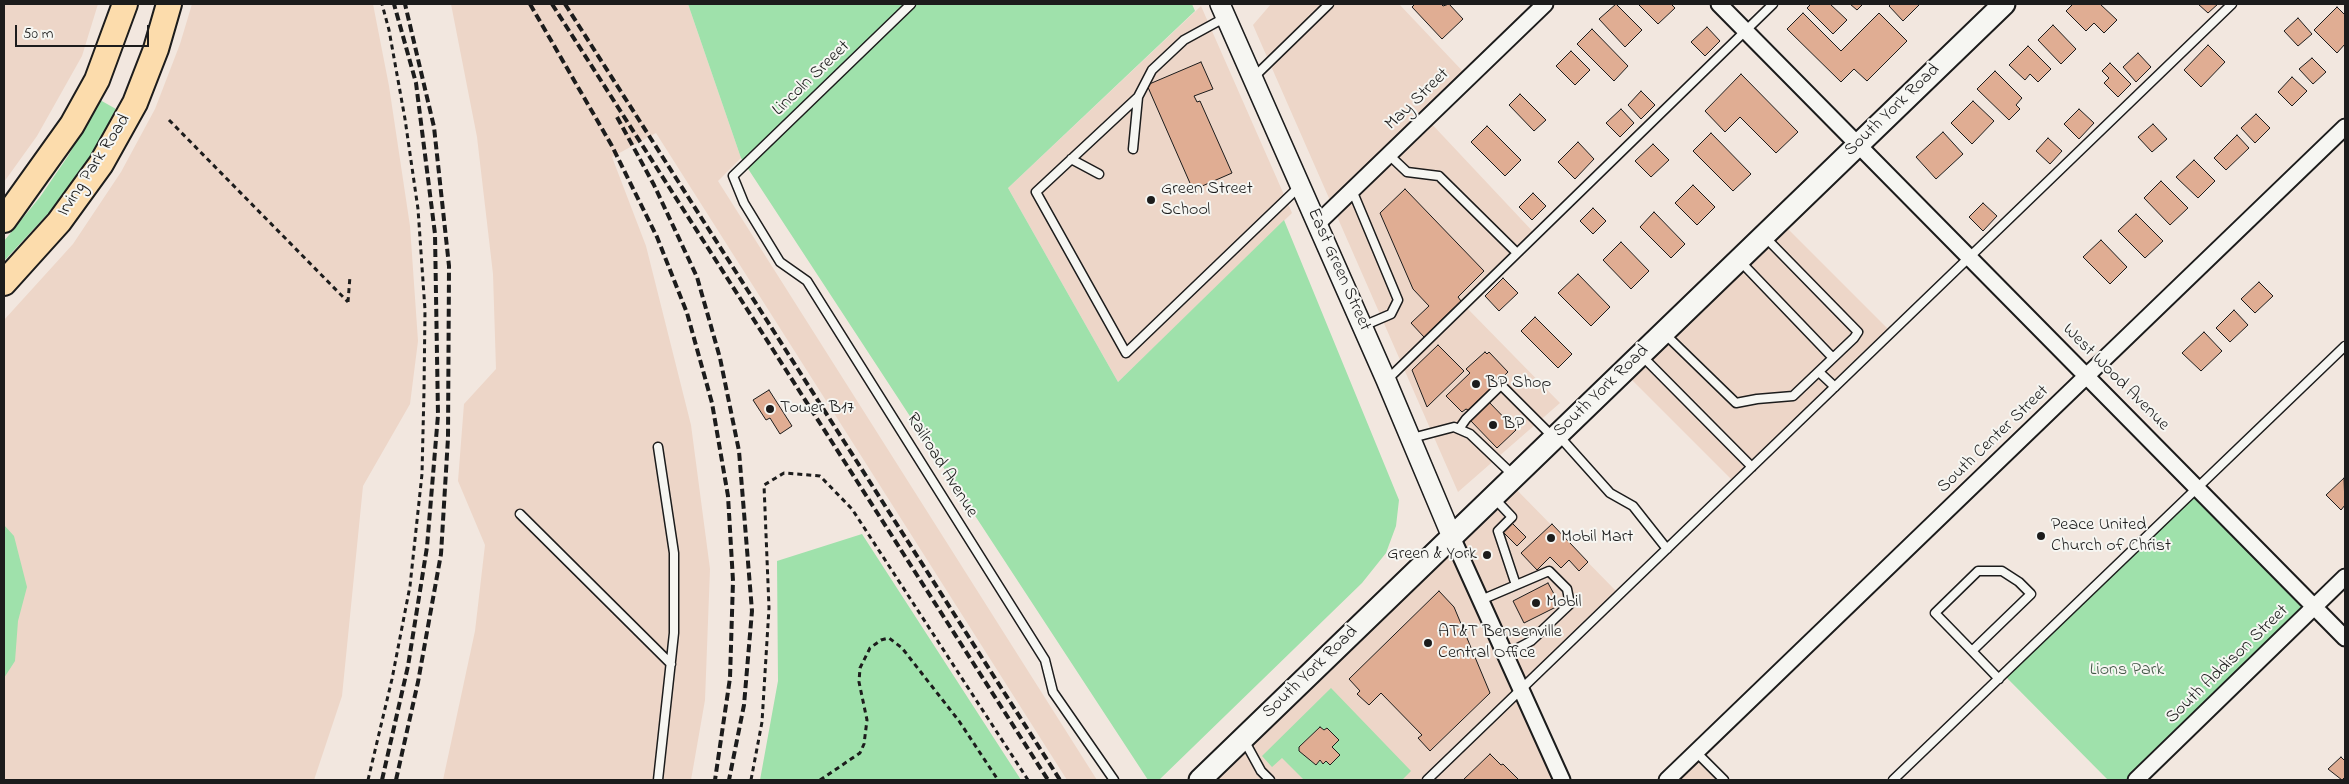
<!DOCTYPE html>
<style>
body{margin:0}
#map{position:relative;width:2349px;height:784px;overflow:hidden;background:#f2e7df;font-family:"Indie Flower",sans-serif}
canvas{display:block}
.frame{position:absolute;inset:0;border:5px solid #1c1c1c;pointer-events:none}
.scale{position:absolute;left:15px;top:25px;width:134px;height:22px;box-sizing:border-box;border:2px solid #1c1c1c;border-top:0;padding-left:6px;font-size:15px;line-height:18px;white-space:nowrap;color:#1c1c1c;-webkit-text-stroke:4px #f6f6f2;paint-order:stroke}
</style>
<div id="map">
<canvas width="2349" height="784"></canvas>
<div class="frame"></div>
<div class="scale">50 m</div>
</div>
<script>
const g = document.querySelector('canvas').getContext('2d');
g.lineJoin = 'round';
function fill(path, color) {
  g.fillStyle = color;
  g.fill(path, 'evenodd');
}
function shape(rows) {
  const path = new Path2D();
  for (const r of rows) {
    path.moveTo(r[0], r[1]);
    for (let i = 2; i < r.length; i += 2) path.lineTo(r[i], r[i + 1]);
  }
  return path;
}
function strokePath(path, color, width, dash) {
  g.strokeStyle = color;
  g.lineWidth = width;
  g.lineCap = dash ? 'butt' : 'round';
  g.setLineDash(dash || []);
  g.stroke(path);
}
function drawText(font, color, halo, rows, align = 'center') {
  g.font = font + ' "Indie Flower",sans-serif';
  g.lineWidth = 4;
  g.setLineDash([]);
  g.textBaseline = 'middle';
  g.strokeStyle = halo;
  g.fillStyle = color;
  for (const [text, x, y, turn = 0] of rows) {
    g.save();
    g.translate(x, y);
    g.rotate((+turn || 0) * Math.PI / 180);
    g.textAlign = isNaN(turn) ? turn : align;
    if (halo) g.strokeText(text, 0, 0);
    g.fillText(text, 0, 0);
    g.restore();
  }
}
const built = shape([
 [4,4,98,4,82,56,37,136,4,182],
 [192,4,373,4,389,86,410,226,418,341,410,404,363,486,342,696,314,780,4,780,4,320,73,244,121,172,155,109,180,44],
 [451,4,688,4,741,158,718,181,1097,780,1067,780,656,133,612,157,646,246,691,425,710,569,705,700,691,780,443,780,475,631,485,545,458,481,464,404,496,369,493,274,477,137],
 [1271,4,1399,4,1471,80,1428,120,1537,236,1466,307,1560,403,1458,492,1253,25],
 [1201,6,1292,213,1118,382,1008,188],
 [1782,223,1889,330,1733,481,1626,374],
 [1512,485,1617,592,1522,686,1456,538],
 [1451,545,1556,780,1208,780],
 [1696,755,1721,780,1671,780]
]);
const green = shape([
 [688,4,1192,4,1195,11,1008,188,1118,382,1284,220,1399,500,1396,526,1386,553,1362,583,1159,780,1148,780,741,158],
 [100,100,116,109,85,167,55,206,4,261,4,241,40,197,68,156],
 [2197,493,2310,607,2132,780,2108,780,2005,676],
 [4,525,14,536,27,587,18,621,15,661,4,678],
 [862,534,1021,780,760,780,778,681,777,561],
 [1331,688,1411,771,1402,780,1304,780,1282,758,1272,767,1262,756],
 [1320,727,1324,730,1327,728,1339,740,1332,747,1340,755,1330,765,1326,761,1323,764,1299,747]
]);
const building = shape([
 [1415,4,1441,4,1443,6,1449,4,1463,19,1442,39,1412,7,1415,4],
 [1616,4,1642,30,1625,47,1599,19,1616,4],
 [1638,4,1671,4,1675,8,1658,24,1638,4],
 [1811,4,1830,4,1847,20,1833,34,1807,8,1811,4],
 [1850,4,1863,4,1857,10,1850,4],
 [1891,4,1920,4,1903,21,1889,6,1891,4],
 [2073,4,2100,4,2117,20,2104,33,2094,23,2086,31,2066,11,2073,4],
 [2198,4,2218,4,2208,13,2198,4],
 [2337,7,2345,15,2345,44,2337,53,2314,30,2337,7],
 [1803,13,1841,51,1879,13,1907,41,1867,81,1854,69,1841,82,1787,29,1803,13],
 [2298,18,2312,34,2298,46,2284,31,2298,18],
 [2053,25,2076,49,2061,64,2038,40,2053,25],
 [1707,27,1720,41,1705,56,1691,42,1707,27],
 [1592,29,1628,66,1614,81,1577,44,1592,29],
 [2208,45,2225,62,2201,87,2184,70,2208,45],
 [2028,46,2051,69,2038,82,2030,74,2025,80,2009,65,2028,46],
 [1571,51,1590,70,1575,85,1556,66,1571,51],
 [2138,53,2151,67,2136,82,2123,67,2138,53],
 [2312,58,2326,72,2313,84,2299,69,2312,58],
 [1201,62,1213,89,1194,96,1197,102,1200,101,1232,173,1193,190,1147,85,1201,62],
 [2110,63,2131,84,2118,97,2104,83,2109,78,2102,71,2110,63],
 [1995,71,2022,98,2016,105,2020,109,2009,120,1977,89,1995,71],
 [1741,74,1798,132,1776,153,1740,117,1725,132,1705,111,1741,74],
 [2292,77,2307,91,2292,106,2278,92,2292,77],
 [1641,91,1655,105,1641,119,1628,105,1641,91],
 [1520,94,1546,120,1534,131,1509,105,1520,94],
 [1973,101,1994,121,1972,144,1951,123,1973,101],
 [1621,109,1634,123,1620,137,1606,123,1621,109],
 [2079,109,2094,123,2079,139,2064,124,2079,109],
 [2256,114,2270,128,2255,143,2241,128,2256,114],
 [2153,124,2167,139,2152,152,2138,137,2153,124],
 [1487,126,1521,160,1505,176,1471,142,1487,126],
 [1943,132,1963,154,1936,179,1916,157,1943,132],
 [1711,133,1751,174,1733,191,1693,151,1711,133],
 [2237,135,2249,148,2226,170,2214,158,2237,135],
 [2048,138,2062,151,2050,164,2036,151,2048,138],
 [1578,142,1594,159,1575,179,1558,162,1578,142],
 [1653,144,1669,160,1651,177,1635,161,1653,144],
 [2194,160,2215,181,2198,198,2176,177,2194,160],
 [2161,181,2188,208,2170,225,2144,198,2161,181],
 [1693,185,1715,207,1697,225,1675,203,1693,185],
 [1405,189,1484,271,1458,297,1461,301,1424,337,1411,323,1429,306,1413,289,1380,213,1405,189],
 [1533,193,1546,206,1532,220,1519,207,1533,193],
 [1983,203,1997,216,1983,231,1969,217,1983,203],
 [1593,208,1606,221,1593,234,1580,221,1593,208],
 [1654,212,1685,244,1671,258,1640,227,1654,212],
 [2136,214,2163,241,2145,258,2118,231,2136,214],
 [2101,240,2127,267,2110,284,2083,257,2101,240],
 [1621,242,1649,271,1631,289,1603,260,1621,242],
 [1578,274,1610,307,1591,326,1558,293,1578,274],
 [1503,278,1518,293,1499,311,1485,296,1503,278],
 [2259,282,2273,296,2255,313,2241,299,2259,282],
 [2234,310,2248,325,2230,342,2216,328,2234,310],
 [1535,317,1572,354,1558,368,1521,331,1535,317],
 [2204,332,2222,351,2201,371,2182,353,2204,332],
 [1438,345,1464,371,1427,407,1412,370,1438,345],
 [1485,352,1487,354,1489,352,1508,372,1468,410,1466,409,1462,412,1446,396,1470,373,1466,369,1485,352],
 [769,390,792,426,780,434,770,418,766,420,753,400,769,390],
 [1488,401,1516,430,1497,448,1469,419,1488,401],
 [2344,478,2345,505,2341,510,2326,495,2344,478],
 [1512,523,1526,537,1517,546,1503,532,1512,523],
 [1552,524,1588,562,1579,571,1569,560,1561,568,1550,557,1537,570,1521,553,1552,524],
 [1548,583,1560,605,1524,623,1513,601,1548,583],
 [1439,591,1454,607,1490,693,1430,751,1418,738,1422,735,1381,693,1369,705,1357,694,1360,691,1349,679,1439,591],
 [1320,727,1324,730,1327,728,1339,740,1332,747,1340,755,1330,765,1326,761,1323,764,1320,760,1316,765,1299,751,1299,747,1320,727],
 [1490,754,1501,765,1503,764,1519,780,1463,780,1490,754],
 [2341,757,2345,761,2345,777,2342,780,2328,769,2341,757]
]);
const path = shape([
 [169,120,348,302],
 [348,302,350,276],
 [368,780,392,679,410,586,422,474,424,390,425,310,418,209,405,119,389,30,382,4],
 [751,780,762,722,769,608,764,485,784,473,820,476,852,509,1028,780],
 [820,780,860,753,864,744,867,720,859,682,860,668,870,648,881,640,889,638,902,648,959,721,998,780]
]);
const service = shape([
 [911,4,733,176,744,203,780,262,807,281,1045,660,1053,692,1114,780],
 [1254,77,1329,4],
 [1138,97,1036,192,1126,353,1300,186],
 [1133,149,1138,97,1152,70,1184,40,1226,17],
 [1388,154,1407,172,1439,176,1517,253],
 [1071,159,1099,174],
 [1352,190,1398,300,1391,314,1363,326],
 [1739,260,1833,358],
 [1665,334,1736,403,1757,399,1793,396,1854,338,1858,332,1765,237],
 [1642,356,1752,467],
 [1819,372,1835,387],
 [1388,379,1773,4],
 [1459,429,1466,419,1501,385,1553,437],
 [1559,436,1610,493,1633,506,1667,549],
 [1412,438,1454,427,1470,434,1513,475],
 [1494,498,1512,517,1498,531,1516,585],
 [520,514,671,664],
 [1481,600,1549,571,1567,589,1570,604,1531,641,1505,655],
 [1972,651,2031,594,2019,582,2002,571,1978,571,1935,613,1972,651,1999,679],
 [1244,740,1261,771,1270,780],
 [1696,752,1724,780],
 [658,780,674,633,674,553,658,447],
 [1427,780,2232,4],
 [1893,780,2345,346]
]);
const minor = shape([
 [1719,4,2345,638],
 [1318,223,1545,4],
 [1452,537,1562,780],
 [1667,780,2345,127],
 [2136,780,2345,577]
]);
const tertiary = shape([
 [1220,4,1386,380,1452,537]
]);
const secondary = shape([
 [1200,780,2004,4]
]);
const primary = shape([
 [4,220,72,125,97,80,125,4],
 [4,283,59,222,101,164,135,103,156,49,169,4]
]);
const rail = shape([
 [530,4,612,146,657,237,687,313,712,403,728,496,733,581,730,678,715,780],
 [552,4,1048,780],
 [565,4,1060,780],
 [617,117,654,185,697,277,720,358,739,451,752,611,744,705,729,780],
 [382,780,408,666,427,547,438,415,435,234,416,83,394,4],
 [396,780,418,682,441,554,448,438,449,266,434,127,405,4]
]);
const markers = [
 [1151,200,5,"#1c1c1c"],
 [1476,384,5,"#1c1c1c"],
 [770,409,5,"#1c1c1c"],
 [1493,425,5,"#1c1c1c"],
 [2041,536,5,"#1c1c1c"],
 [1551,538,5,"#1c1c1c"],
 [1487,555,5,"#1c1c1c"],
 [1536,603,5,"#1c1c1c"],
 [1428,643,5,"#1c1c1c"]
];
const streetNames = [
 ["Lincoln Sreeet",812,79,-44],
 ["May Street",1418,100,-44],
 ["South York Road",1893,111,-44],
 ["Irving Park Road",95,166,-57],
 ["East Green Street",1338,270,66],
 ["West Wood Avenue",2115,378,45],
 ["South York Road",1602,392,-44],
 ["South Center Street",1994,440,-44],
 ["Railroad Avenue",941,466,58],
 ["South Addison Street",2228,665,-44],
 ["South York Road",1311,673,-44]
];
const poiNames = [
 ["Green Street",1161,190],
 ["School",1161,211],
 ["BP Shop",1486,384],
 ["Tower B17",780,409],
 ["BP",1503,425],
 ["Peace United",2051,526],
 ["Church of Christ",2051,547],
 ["Mobil Mart",1561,538],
 ["Green & York",1477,555,"right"],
 ["Mobil",1546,603],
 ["AT&T Bensenville",1438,633],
 ["Central Office",1438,654]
];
const parkNames = [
 ["Lions Park",2127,671]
];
fill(built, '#edd6c8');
fill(green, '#9fe1ab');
fill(building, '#e0ad93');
strokePath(building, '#1c1c1c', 1);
strokePath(service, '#1c1c1c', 11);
strokePath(minor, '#1c1c1c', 19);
strokePath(tertiary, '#1c1c1c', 22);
strokePath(secondary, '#1c1c1c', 25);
strokePath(primary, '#1c1c1c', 28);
strokePath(path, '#1c1c1c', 3, [5, 4]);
strokePath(service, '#f6f6f2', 8);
strokePath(minor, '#f6f6f2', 15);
strokePath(tertiary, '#f6f6f2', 19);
strokePath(secondary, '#f6f6f2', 21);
strokePath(primary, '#fcdcac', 24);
strokePath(rail, '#1c1c1c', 4, [8, 4]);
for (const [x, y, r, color] of markers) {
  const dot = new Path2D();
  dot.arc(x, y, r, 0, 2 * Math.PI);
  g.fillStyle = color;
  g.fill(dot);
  strokePath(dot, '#f6f6f2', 2);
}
drawText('18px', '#1c1c1c', '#f6f6f2', streetNames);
drawText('18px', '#1c1c1c', '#f6f6f2', poiNames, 'left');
drawText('18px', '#435747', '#f6f6f2', parkNames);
</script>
